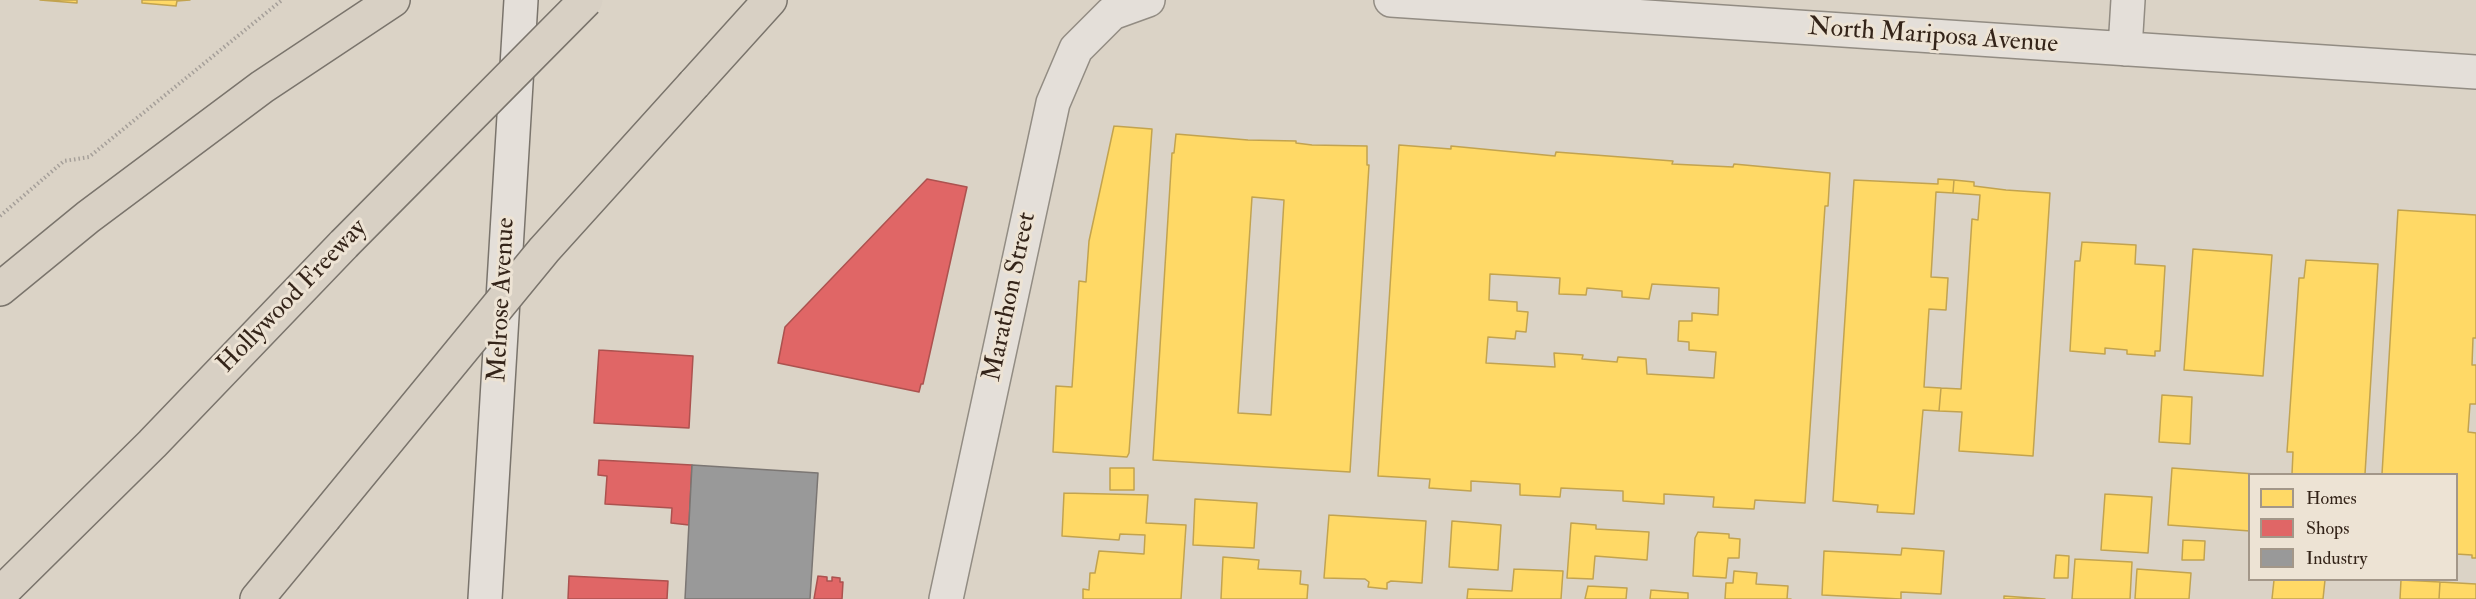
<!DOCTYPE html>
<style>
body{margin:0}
#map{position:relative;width:2476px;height:599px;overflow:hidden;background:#dbd3c6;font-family:"IM FELL Double Pica",serif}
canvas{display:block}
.legend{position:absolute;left:2248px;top:473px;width:210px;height:108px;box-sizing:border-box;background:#ede3d4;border:2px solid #a39789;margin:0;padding:8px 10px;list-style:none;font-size:18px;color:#342419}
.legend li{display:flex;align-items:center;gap:12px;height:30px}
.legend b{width:30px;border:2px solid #a39789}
</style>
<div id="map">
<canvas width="2476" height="599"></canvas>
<ul class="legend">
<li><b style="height:16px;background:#ffd966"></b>Homes</li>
<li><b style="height:16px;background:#e06666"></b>Shops</li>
<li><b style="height:16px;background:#999"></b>Industry</li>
</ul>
</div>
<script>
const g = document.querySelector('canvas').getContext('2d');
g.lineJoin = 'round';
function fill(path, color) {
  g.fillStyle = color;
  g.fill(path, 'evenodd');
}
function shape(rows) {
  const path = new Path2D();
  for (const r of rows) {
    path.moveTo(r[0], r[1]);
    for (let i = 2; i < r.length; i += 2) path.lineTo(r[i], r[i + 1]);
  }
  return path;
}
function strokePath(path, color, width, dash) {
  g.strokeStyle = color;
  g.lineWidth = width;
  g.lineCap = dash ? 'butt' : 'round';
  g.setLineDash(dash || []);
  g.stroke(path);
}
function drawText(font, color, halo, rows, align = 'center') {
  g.font = font + ' "IM FELL Double Pica",serif';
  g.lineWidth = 6;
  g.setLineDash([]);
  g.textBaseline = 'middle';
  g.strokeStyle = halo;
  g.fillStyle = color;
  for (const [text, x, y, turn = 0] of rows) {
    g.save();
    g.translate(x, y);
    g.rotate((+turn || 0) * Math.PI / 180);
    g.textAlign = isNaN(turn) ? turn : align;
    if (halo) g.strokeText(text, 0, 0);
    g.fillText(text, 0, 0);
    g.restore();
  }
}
const homes = shape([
 [40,0,77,0,77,3,40,0],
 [142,0,190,0,177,1,176,6,142,3,142,0],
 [1114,126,1152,129,1129,453,1127,457,1053,452,1056,386,1072,387,1079,281,1086,282,1089,241,1114,126],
 [1176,134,1248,140,1296,141,1296,143,1312,145,1367,146,1367,165,1369,165,1350,472,1153,460,1172,153,1174,153,1176,134],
 [1252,197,1284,200,1271,415,1238,413,1252,197],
 [1399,145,1451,149,1451,146,1555,156,1556,152,1673,161,1672,164,1733,167,1734,164,1830,173,1828,206,1825,206,1805,503,1755,500,1754,509,1713,507,1714,497,1664,494,1664,504,1623,501,1623,491,1561,488,1560,497,1520,495,1520,484,1471,481,1471,491,1429,488,1430,479,1378,476,1399,145],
 [1490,274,1560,278,1559,294,1586,295,1587,288,1622,291,1622,297,1649,299,1652,284,1719,288,1718,315,1692,313,1692,321,1679,321,1678,341,1689,342,1689,350,1716,352,1714,378,1647,374,1646,359,1618,357,1617,362,1582,359,1583,355,1554,353,1555,367,1486,363,1488,337,1515,339,1516,331,1526,332,1528,312,1517,311,1517,302,1489,300,1490,274],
 [1938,179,1954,180,1953,193,1936,192,1931,277,1948,278,1946,310,1929,309,1924,387,1941,388,1939,411,1923,410,1914,514,1877,512,1878,505,1833,501,1854,180,1938,184,1938,179],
 [1954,180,1974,182,1974,186,2006,190,2050,193,2033,456,1959,451,1962,412,1939,411,1941,388,1961,389,1972,219,1978,220,1980,195,1953,193,1954,180],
 [2398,210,2476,215,2476,338,2473,338,2472,365,2476,365,2476,404,2470,404,2468,432,2476,433,2476,558,2472,558,2472,555,2456,554,2456,474,2382,474,2398,210],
 [2082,242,2136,245,2135,264,2165,266,2160,351,2155,351,2155,356,2127,354,2127,350,2105,348,2105,354,2070,351,2075,261,2080,261,2082,242],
 [2193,249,2272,255,2263,376,2184,370,2193,249],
 [2306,260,2378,264,2365,474,2292,474,2293,452,2287,452,2299,278,2304,278,2306,260],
 [2162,395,2192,397,2190,444,2159,442,2162,395],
 [1110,468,1134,468,1134,490,1110,490,1110,468],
 [2172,468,2255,474,2250,474,2250,531,2168,525,2172,468],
 [1064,493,1148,495,1146,523,1186,525,1181,599,1083,599,1083,589,1089,590,1090,573,1095,573,1099,551,1144,554,1145,535,1120,534,1119,540,1062,536,1064,493],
 [2105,494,2152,497,2148,553,2101,550,2105,494],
 [1195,499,1257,503,1254,548,1193,545,1195,499],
 [1329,515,1426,521,1422,583,1391,581,1387,583,1387,589,1368,587,1369,582,1365,579,1324,578,1329,515],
 [1452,521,1501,525,1498,570,1449,567,1452,521],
 [1571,523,1596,525,1596,529,1649,532,1647,560,1595,556,1593,579,1567,578,1571,523],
 [1698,532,1729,534,1729,538,1740,539,1739,558,1728,558,1726,578,1693,576,1695,538,1698,532],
 [2183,540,2205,541,2204,560,2182,560,2183,540],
 [1902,548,1944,551,1941,594,1901,592,1901,599,1822,595,1824,551,1901,555,1902,548],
 [2056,555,2069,556,2068,578,2054,578,2056,555],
 [1223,557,1259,560,1258,569,1301,571,1300,584,1308,585,1307,599,1221,599,1223,557],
 [2075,559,2132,562,2130,599,2072,599,2075,559],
 [1514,569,1563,571,1561,599,1467,599,1468,589,1512,591,1514,569],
 [2137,569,2191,573,2189,599,2135,599,2137,569],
 [1734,571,1757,573,1756,584,1788,586,1787,599,1791,599,1725,599,1726,583,1733,583,1734,571],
 [2274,580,2325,580,2323,599,2272,599,2274,580],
 [2401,580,2440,582,2439,599,2400,599,2401,580],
 [2440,582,2476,584,2476,599,2439,599,2440,582],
 [1588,586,1627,588,1626,599,1585,599,1588,586],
 [1651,590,1688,593,1688,599,1650,599,1651,590],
 [2004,596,2045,599,2004,599,2004,596]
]);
const shops = shape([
 [927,179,967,187,923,384,921,384,919,392,778,363,785,327,927,179],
 [599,350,693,356,689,428,594,423,599,350],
 [599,460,692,465,689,525,671,523,672,508,605,504,607,476,598,475,599,460],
 [569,576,668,581,667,599,568,599,569,576],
 [818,576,827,577,827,581,832,581,832,577,840,578,840,582,843,582,842,599,814,599,818,576]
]);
const industry = shape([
 [692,465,818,473,810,599,685,599,692,465]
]);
const path = shape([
 [0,216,64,161,89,157,282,0]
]);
const street = shape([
 [1391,0,2476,72],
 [2125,49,2128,0],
 [946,599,1053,103,1076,49,1112,13,1148,0]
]);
const secondary = shape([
 [485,599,521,0]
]);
const highway = shape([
 [694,84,770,0],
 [0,289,88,217,262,87,393,0],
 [0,594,152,444,344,244],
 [257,599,324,518]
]);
const highwayBridge = shape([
 [344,244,586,0],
 [324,518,544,250,694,84]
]);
const streetNames = [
 ["North Mariposa Avenue",1933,37,4],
 ["Hollywood Freeway",293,297,-46],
 ["Marathon Street",1011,297,-78],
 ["Melrose Avenue",503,300,-87]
];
fill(homes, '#ffd966');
strokePath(homes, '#c2a34f', 1.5);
fill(shops, '#e06666');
strokePath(shops, '#ac524f', 1.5);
fill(industry, '#999');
strokePath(industry, '#7b7673', 1.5);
strokePath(street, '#928c83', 36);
strokePath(secondary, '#7a746c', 36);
strokePath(highway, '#7a746c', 36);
strokePath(path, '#a59f99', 4, [1.5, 3]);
strokePath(street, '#e4dfd9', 33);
strokePath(secondary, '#e4dfd9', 33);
strokePath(highway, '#d8d0c4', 33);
strokePath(highwayBridge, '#7a746c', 36, []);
strokePath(highwayBridge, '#d8d0c4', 33);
drawText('26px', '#342419', '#ede3d4', streetNames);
</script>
